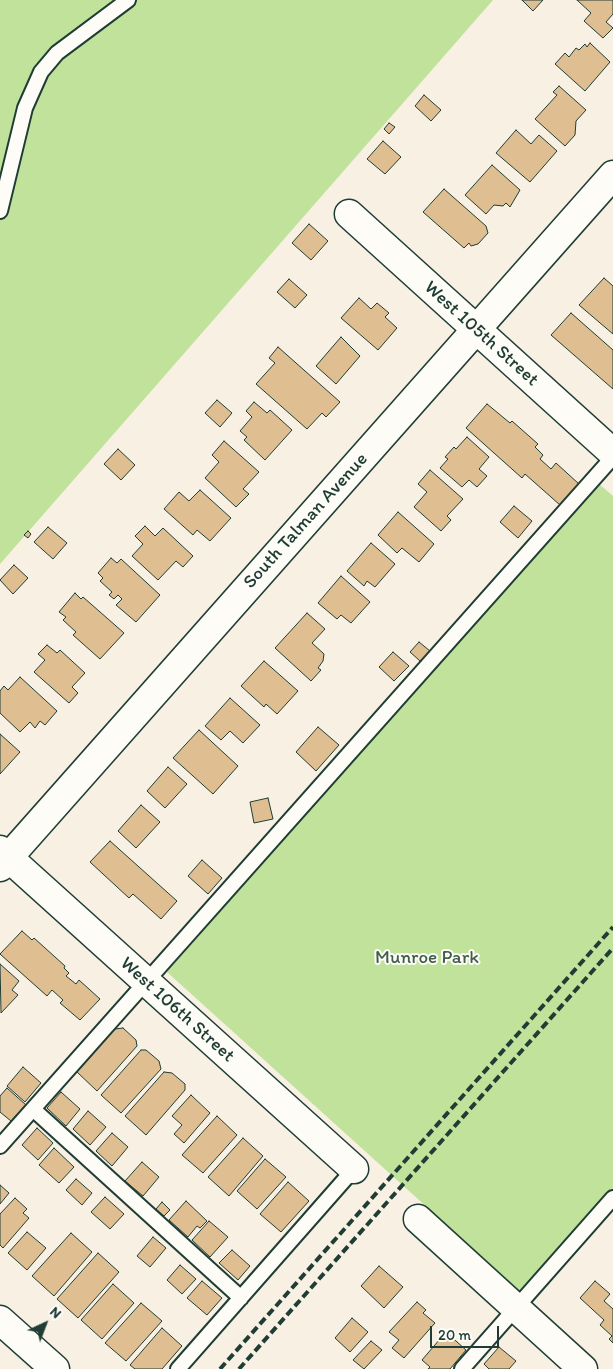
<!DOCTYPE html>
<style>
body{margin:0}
#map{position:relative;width:613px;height:1369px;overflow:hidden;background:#f7f0e3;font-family:Itim,sans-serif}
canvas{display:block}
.north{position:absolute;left:20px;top:1299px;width:50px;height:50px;-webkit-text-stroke:4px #fdfcf7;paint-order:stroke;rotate:43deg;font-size:14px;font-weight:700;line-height:20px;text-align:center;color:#1f3d34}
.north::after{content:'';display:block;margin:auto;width:18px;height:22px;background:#1f3d34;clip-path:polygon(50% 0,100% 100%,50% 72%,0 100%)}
.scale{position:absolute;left:430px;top:1326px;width:69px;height:22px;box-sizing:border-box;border:2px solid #1f3d34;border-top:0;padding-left:6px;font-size:15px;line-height:18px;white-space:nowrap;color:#1f3d34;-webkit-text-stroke:4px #fdfcf7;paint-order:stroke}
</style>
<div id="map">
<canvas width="613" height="1369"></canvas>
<div class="north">N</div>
<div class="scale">20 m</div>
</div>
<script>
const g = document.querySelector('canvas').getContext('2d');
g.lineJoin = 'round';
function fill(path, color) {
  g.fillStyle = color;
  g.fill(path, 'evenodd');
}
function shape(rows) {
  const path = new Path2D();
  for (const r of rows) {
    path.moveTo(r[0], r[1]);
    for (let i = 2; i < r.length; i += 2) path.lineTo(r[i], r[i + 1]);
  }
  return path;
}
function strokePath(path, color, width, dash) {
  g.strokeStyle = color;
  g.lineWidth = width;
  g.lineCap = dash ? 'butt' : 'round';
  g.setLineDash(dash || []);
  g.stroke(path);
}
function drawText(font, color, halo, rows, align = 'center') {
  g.font = font + ' Itim,sans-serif';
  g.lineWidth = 4;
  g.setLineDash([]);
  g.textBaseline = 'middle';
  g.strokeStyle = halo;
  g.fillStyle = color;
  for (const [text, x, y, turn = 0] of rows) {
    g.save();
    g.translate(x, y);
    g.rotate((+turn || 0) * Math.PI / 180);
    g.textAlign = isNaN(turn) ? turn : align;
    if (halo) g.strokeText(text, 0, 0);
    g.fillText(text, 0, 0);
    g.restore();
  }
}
const green = shape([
 [0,0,493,0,0,564],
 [598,483,613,496,613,1192,524,1295,167,972]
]);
const building = shape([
 [522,0,543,0,533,11,522,0],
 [577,0,613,0,613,14,606,22,613,28,603,38,584,21,591,13,577,0],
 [590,43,610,62,585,91,555,64,565,53,569,57,576,48,579,50,585,44,587,47,590,43],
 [559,86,586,110,576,121,575,135,565,146,535,119,557,95,553,92,559,86],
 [424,95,441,110,431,121,415,106,424,95],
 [389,123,395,127,389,134,384,129,389,123],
 [516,130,531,144,539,135,557,151,530,182,496,153,516,130],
 [383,141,401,157,385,174,367,159,383,141],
 [492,165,520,190,510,207,506,203,503,206,494,205,486,214,465,195,492,165],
 [444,189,486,226,488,233,478,244,471,246,469,243,464,248,423,212,444,189],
 [309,224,328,241,311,260,292,243,309,224],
 [604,278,613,286,613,334,579,305,604,278],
 [289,279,307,295,295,308,277,292,289,279],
 [359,298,371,309,377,303,389,313,385,317,397,328,378,350,341,318,359,298],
 [571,313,613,350,613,389,551,335,571,313],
 [341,337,360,356,336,384,316,366,341,337],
 [278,347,340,402,326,417,322,413,307,429,256,384,275,363,269,358,278,347],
 [217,400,232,413,220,427,205,413,217,400],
 [254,402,267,413,270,410,292,430,265,460,244,440,247,437,240,431,252,417,246,411,254,402],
 [487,404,510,423,512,421,538,444,535,447,543,455,540,459,551,469,556,463,579,484,560,505,525,474,522,478,466,428,487,404],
 [467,437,489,457,479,469,487,476,477,487,469,480,462,487,440,468,448,459,445,457,454,447,456,449,467,437],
 [224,441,259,472,243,489,249,494,236,507,205,478,219,462,212,455,224,441],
 [118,449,135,465,121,480,104,464,118,449],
 [430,470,463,499,447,516,451,520,441,531,414,507,427,492,418,484,430,470],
 [200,490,231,518,210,541,197,530,193,535,164,509,179,492,189,501,200,490],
 [514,506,532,521,518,538,500,522,514,506],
 [398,512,434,544,419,562,402,548,397,553,378,535,398,512],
 [145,526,155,536,163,528,193,556,183,567,176,561,158,580,132,556,143,544,135,536,145,526],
 [48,527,67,543,53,559,34,542,48,527],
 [28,531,31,534,28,538,24,535,28,531],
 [371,543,395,564,375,587,367,581,364,586,347,571,371,543],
 [111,558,117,563,121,559,160,595,136,622,116,605,122,599,118,595,114,599,109,595,112,592,100,581,103,578,98,573,111,558],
 [14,565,28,578,13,594,0,580,14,565],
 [341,576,370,602,351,623,341,615,337,619,318,603,341,576],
 [75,593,81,599,83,597,124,633,100,659,73,635,76,632,63,620,66,617,59,612,75,593],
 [307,613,325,629,312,643,324,654,323,661,318,668,321,670,311,681,275,648,307,613],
 [419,642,430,651,420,661,410,652,419,642],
 [47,645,57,653,60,650,85,673,72,687,78,693,69,703,34,672,45,660,38,654,47,645],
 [393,652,409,666,394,681,379,667,393,652],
 [264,661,298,691,277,714,266,704,264,707,241,686,264,661],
 [20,677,57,711,45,725,40,721,35,728,30,722,20,732,0,713,0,691,4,686,8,690,20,677],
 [230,698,260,725,243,743,230,731,221,740,205,726,230,698],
 [318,727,339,745,316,771,296,752,318,727],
 [199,730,238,766,213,794,173,758,199,730],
 [0,734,20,752,0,774,0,734],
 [168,767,187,784,165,808,147,791,168,767],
 [268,798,273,819,254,823,250,802,268,798],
 [141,805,160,822,136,848,118,831,141,805],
 [110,841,177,901,161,919,133,894,129,898,90,862,110,841],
 [202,860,222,878,208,894,188,876,202,860],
 [22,931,32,940,34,938,65,966,64,968,69,973,66,976,76,984,79,980,100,999,80,1020,60,1003,63,1000,52,990,47,996,0,954,22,931],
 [0,964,19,981,12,990,18,995,1,1013,0,964],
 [123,1028,136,1040,137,1046,97,1091,77,1072,115,1029,123,1028],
 [141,1050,146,1050,159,1061,161,1069,121,1113,101,1095,141,1050],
 [23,1067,41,1083,25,1102,7,1086,23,1067],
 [164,1072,172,1073,185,1084,185,1090,146,1135,125,1116,164,1072],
 [7,1088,26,1105,11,1121,0,1112,0,1096,7,1088],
 [61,1092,80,1109,66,1126,47,1108,61,1092],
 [191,1095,210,1113,184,1143,174,1134,182,1125,172,1116,191,1095],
 [88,1111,106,1127,90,1145,73,1129,88,1111],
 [217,1116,237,1135,203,1173,182,1155,217,1116],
 [37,1128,53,1143,38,1160,22,1145,37,1128],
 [112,1133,128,1147,112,1166,96,1151,112,1133],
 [243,1138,263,1156,229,1196,208,1177,243,1138],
 [54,1148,74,1167,59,1183,39,1165,54,1148],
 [265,1159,286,1177,257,1209,237,1191,265,1159],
 [142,1162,159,1177,143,1196,125,1181,142,1162],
 [76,1179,92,1193,82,1205,66,1190,76,1179],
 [288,1182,309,1201,281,1232,260,1214,288,1182],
 [0,1185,9,1193,0,1204,0,1185],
 [105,1197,124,1214,110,1229,91,1212,105,1197],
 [15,1198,27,1209,23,1213,29,1218,3,1248,0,1245,0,1214,15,1198],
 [186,1201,207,1221,200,1228,197,1226,188,1237,169,1220,186,1201],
 [162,1202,170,1210,164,1216,156,1209,162,1202],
 [209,1221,228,1237,210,1257,192,1240,209,1221],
 [27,1232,46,1248,27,1270,8,1253,27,1232],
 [71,1233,92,1252,54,1296,32,1276,71,1233],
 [153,1237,166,1248,150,1267,137,1256,153,1237],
 [232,1250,250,1266,238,1280,219,1263,232,1250],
 [98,1253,119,1272,78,1318,57,1299,98,1253],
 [180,1265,196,1279,182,1294,167,1280,180,1265],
 [379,1266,403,1287,384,1308,361,1286,379,1266],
 [202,1281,222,1298,207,1315,187,1298,202,1281],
 [595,1281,610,1294,604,1301,613,1309,613,1343,609,1339,612,1336,600,1325,604,1320,580,1298,595,1281],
 [113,1284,134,1303,102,1339,81,1320,113,1284],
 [417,1302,426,1310,423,1313,435,1323,404,1358,392,1348,399,1340,389,1332,417,1302],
 [141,1303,162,1321,126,1361,105,1343,141,1303],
 [352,1318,368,1332,350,1352,335,1338,352,1318],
 [162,1328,182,1346,162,1369,135,1369,130,1365,162,1328],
 [446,1332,466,1350,450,1369,428,1369,430,1367,422,1360,446,1332],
 [371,1341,382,1350,364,1369,353,1360,371,1341],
 [499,1347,516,1361,509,1369,489,1369,484,1364,499,1347]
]);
const service = shape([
 [0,211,25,108,41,72,57,53,128,0],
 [33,1109,241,1298],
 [0,1146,613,457],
 [178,1369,354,1169],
 [462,1369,613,1198]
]);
const minor = shape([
 [349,214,613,453],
 [0,850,354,1169],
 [0,867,613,175],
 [418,1219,583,1369],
 [0,1320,55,1369]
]);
const rail = shape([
 [220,1369,613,927],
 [239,1369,613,948]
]);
const streetNames = [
 ["West 105th Street",481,334,42],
 ["South Talman Avenue",306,521,-48],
 ["West 106th Street",177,1010,42]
];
const parkNames = [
 ["Munroe Park",427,958]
];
fill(green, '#c1e29b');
fill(building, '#dfbf91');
strokePath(building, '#1f3d34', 1);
strokePath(service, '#1f3d34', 18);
strokePath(minor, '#1f3d34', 31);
strokePath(service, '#fdfcf7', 14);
strokePath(minor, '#fdfcf7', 28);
strokePath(rail, '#1f3d34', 4, [8, 4]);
drawText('19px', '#1f3d34', '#fdfcf7', streetNames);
drawText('19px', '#3f5e49', '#fdfcf7', parkNames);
</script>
